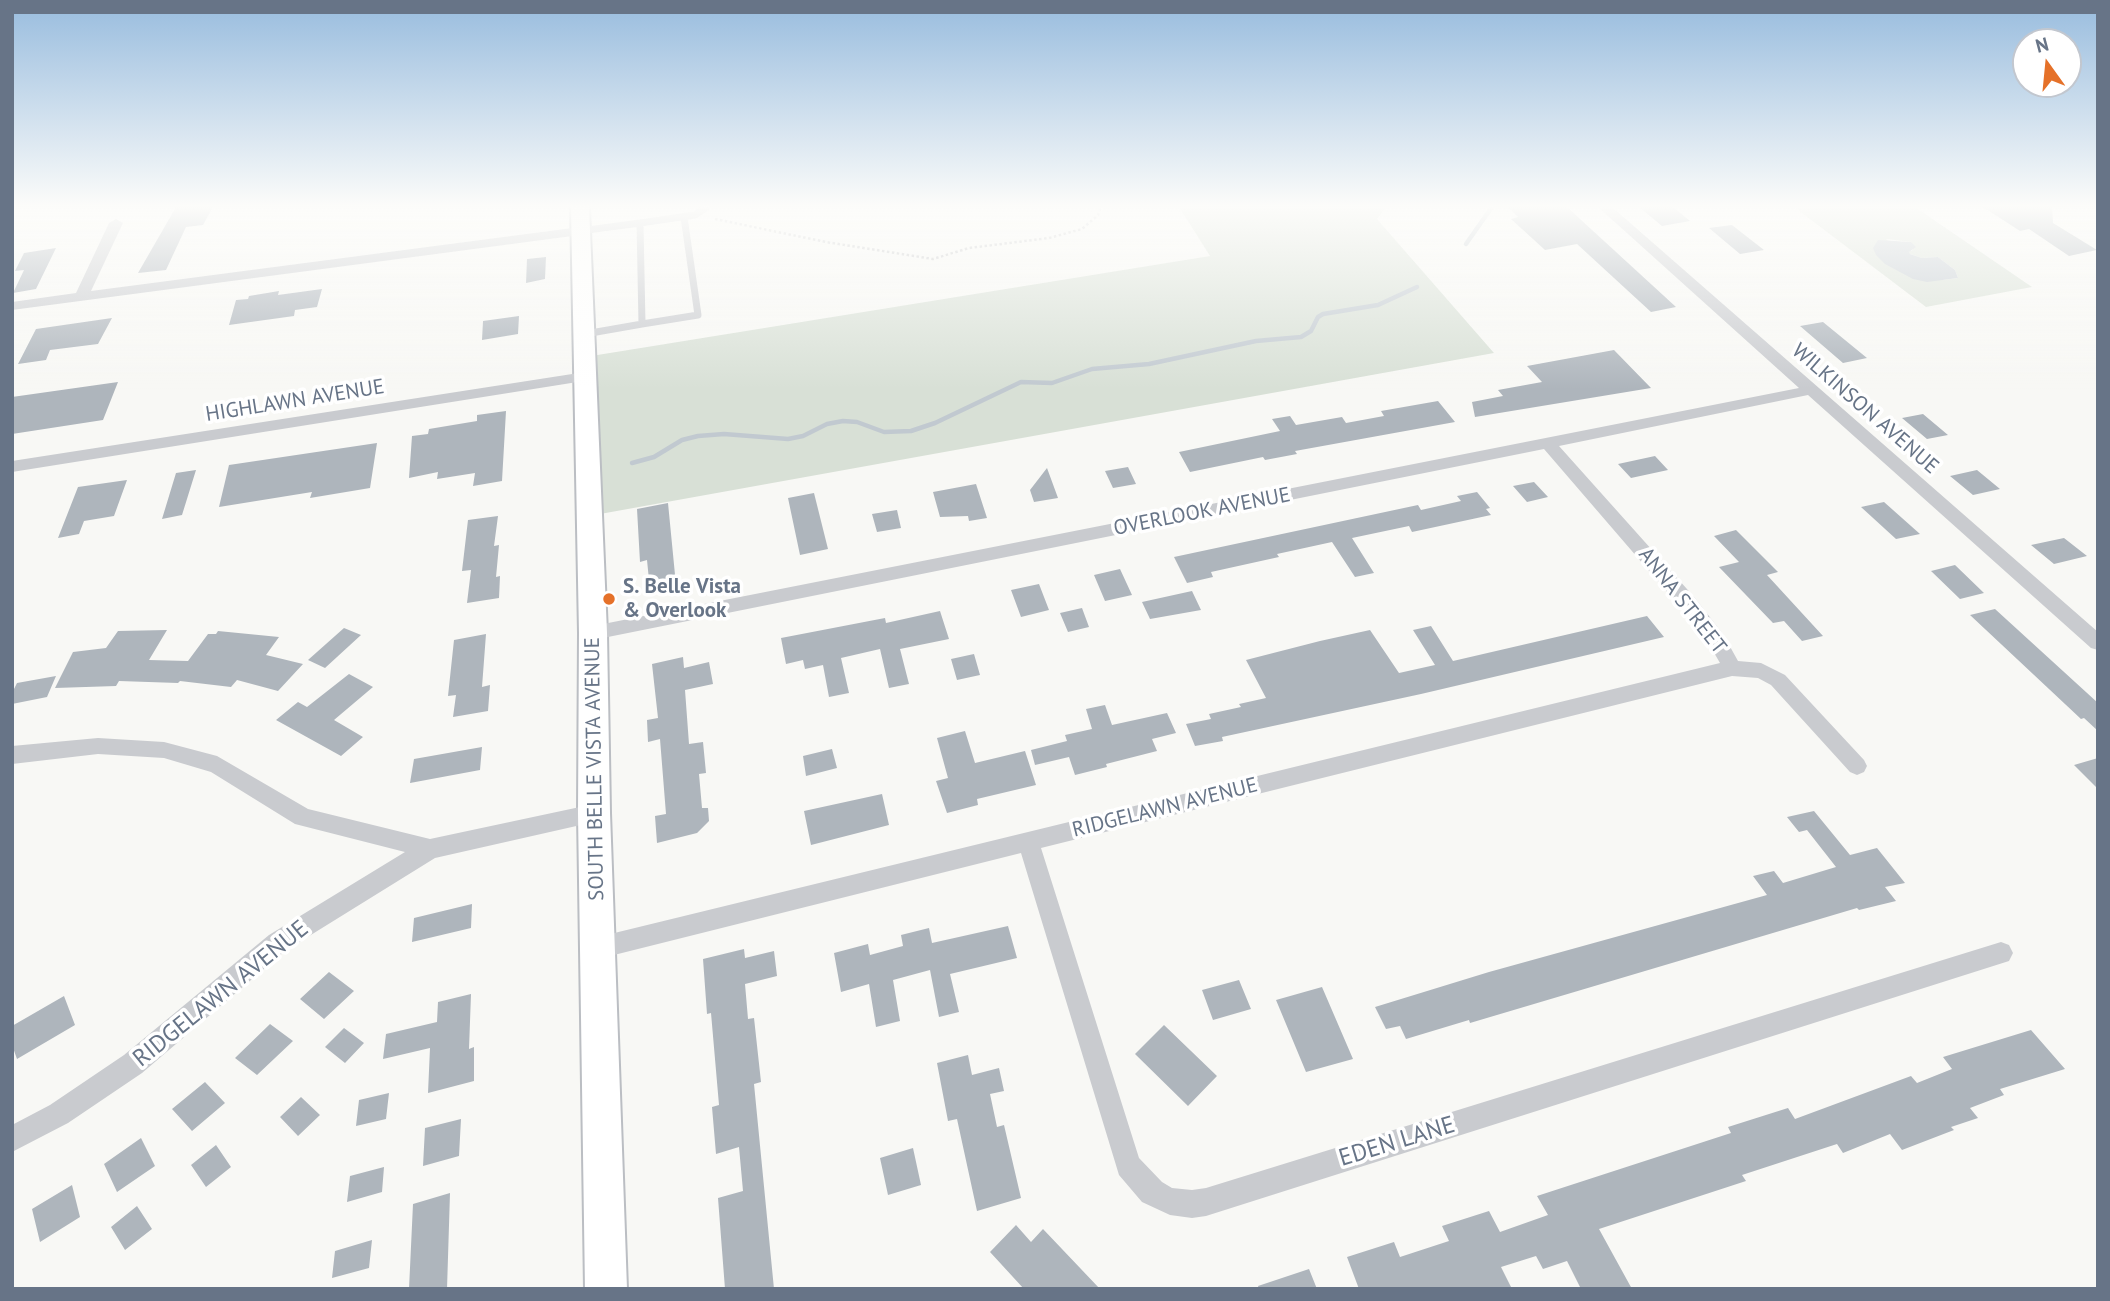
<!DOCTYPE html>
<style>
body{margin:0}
#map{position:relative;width:2110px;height:1301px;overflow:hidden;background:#f8f8f5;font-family:"PT Sans",sans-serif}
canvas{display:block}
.frame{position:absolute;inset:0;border:14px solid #677487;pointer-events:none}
.north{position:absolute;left:2012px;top:28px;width:70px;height:70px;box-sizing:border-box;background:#fff;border:2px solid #c2c7cf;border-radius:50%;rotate:345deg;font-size:19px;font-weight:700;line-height:28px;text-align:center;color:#677487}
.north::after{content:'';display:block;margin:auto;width:24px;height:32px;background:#e57129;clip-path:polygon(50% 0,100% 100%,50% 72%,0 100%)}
</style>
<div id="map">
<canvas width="2110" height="1301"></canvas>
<div class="frame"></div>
<div class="north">N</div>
</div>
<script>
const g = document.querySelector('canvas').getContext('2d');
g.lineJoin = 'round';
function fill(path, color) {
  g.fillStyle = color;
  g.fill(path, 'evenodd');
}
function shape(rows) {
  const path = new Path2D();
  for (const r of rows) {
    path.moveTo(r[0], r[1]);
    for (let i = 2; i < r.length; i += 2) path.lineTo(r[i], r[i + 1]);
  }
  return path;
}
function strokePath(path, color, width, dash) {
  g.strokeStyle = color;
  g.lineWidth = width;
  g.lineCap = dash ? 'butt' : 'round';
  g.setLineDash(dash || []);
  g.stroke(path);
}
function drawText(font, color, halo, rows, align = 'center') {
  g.font = font + ' "PT Sans",sans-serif';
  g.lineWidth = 7;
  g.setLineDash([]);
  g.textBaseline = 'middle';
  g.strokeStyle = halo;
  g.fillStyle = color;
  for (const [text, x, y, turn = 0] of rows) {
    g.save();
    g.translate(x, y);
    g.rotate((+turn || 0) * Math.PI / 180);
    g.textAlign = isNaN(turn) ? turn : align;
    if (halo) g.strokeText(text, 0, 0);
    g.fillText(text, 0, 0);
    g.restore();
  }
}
const green = shape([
 [1179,207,1386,207,1377,219,1494,353,589,516,585,357,1210,256],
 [1794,207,1915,207,2032,287,1926,307],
 [1886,239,1911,242,1913,250,1908,252,1910,254,1922,258,1938,257,1955,270,1958,278,1943,280]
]);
const water = shape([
 [1878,240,1911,242,1916,247,1909,252,1910,254,1922,258,1938,257,1955,270,1958,278,1927,282,1913,279,1885,264,1876,255,1873,248]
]);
const stream = shape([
 [1466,244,1492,207],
 [632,463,654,457,682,440,698,436,724,434,788,439,803,436,827,424,843,421,857,422,884,432,911,431,935,423,1021,382,1052,383,1092,369,1149,364,1256,341,1301,337,1311,331,1318,317,1323,314,1378,305,1417,287]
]);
const building = shape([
 [176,207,213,207,203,225,186,227,166,270,138,273],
 [1508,207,1567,207,1676,307,1651,312,1577,244,1545,250,1511,219,1518,217],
 [1639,207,1673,207,1690,221,1662,226],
 [1983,207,2052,207,2053,223,2097,250,2069,256,2029,229,2020,231],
 [1732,225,1764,250,1740,254,1709,228],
 [56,248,36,289,13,293,24,270,15,271,24,253],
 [546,257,545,279,526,283,527,259],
 [322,289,317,307,295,310,294,316,229,325,236,300,248,299,249,296,279,291,278,295],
 [519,316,518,334,482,340,483,321],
 [112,318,98,344,50,350,46,360,18,364,36,329],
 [1823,322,1867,358,1843,363,1800,326],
 [1614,350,1651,388,1475,417,1472,402,1503,396,1498,390,1542,382,1527,366],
 [118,382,103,420,12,434,12,397],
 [1438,401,1455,422,1295,451,1297,454,1265,460,1263,457,1190,472,1179,452,1280,431,1272,419,1290,416,1296,425,1342,417,1346,423,1384,416,1381,411],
 [506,411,502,481,473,486,475,473,437,479,438,472,409,478,412,436,428,434,429,429,477,421,477,415],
 [1923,414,1948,435,1927,439,1902,418],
 [377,443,370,488,310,498,312,492,219,507,229,465],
 [1655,456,1668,470,1631,478,1618,464],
 [1128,467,1136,484,1113,488,1105,471],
 [1047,468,1058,498,1034,502,1030,490],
 [196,470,182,515,162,519,176,473],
 [1977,470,2000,489,1973,495,1950,476],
 [127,480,114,516,84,521,79,534,58,538,78,487],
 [1534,482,1548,497,1527,502,1513,486],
 [976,484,987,518,969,521,968,516,940,517,933,492],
 [1477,492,1490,508,1486,509,1491,515,1412,532,1409,526,1352,538,1374,573,1355,577,1332,542,1277,554,1279,557,1211,572,1213,577,1187,583,1174,557,1418,505,1421,510,1461,501,1457,496],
 [814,493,828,549,800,555,788,498],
 [1884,502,1920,534,1896,539,1861,507],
 [668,503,676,585,650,590,647,560,640,562,637,509],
 [897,510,901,528,877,532,872,514],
 [498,516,494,546,499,545,496,577,500,576,499,598,467,603,471,570,462,571,468,520],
 [1736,530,1778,572,1767,575,1823,636,1802,641,1784,621,1773,623,1719,567,1739,562,1714,536],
 [2064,538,2087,556,2054,564,2031,545],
 [1955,565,1984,593,1960,599,1931,571],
 [1120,569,1132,595,1105,601,1094,575],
 [1039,584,1049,610,1021,617,1011,590],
 [1192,591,1201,610,1150,619,1142,602],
 [1082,608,1089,627,1068,632,1060,613],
 [1995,609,2098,703,2098,731,2084,718,2081,719,1970,615],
 [940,611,949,639,900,649,909,684,889,688,880,649,841,658,849,693,829,697,823,665,805,669,803,660,786,664,781,638,885,618,886,623],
 [1647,616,1664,637,1421,694,1222,737,1223,741,1195,746,1186,724,1211,719,1209,714,1241,707,1239,704,1266,698,1246,660,1320,641,1370,630,1399,673,1435,665,1413,630,1431,626,1453,661],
 [344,628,361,635,325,668,308,660],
 [167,630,149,660,188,661,208,634,216,634,218,631,279,637,266,655,303,664,278,691,237,680,231,687,180,681,178,683,119,681,116,686,55,688,73,652,106,648,118,631],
 [486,634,482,687,490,685,488,711,453,717,456,695,448,696,454,640],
 [974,654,980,675,957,680,951,659],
 [683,657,684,668,709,662,713,684,685,690,689,744,703,742,706,773,699,774,702,808,708,808,709,821,697,833,657,843,655,816,666,814,660,739,648,742,647,720,658,718,652,664],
 [349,674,373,687,334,720,363,737,341,756,276,720,298,702,307,707],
 [56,676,47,697,12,704,12,693,17,683],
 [1105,705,1112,725,1167,713,1176,733,1152,739,1157,751,1106,764,1107,767,1075,775,1069,757,1035,765,1031,750,1067,741,1065,735,1092,729,1086,709],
 [965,731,975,763,1025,751,1036,785,977,799,978,805,947,813,936,781,948,778,937,738],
 [482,747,480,770,410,783,414,759],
 [832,749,837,768,806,776,803,756],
 [2098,758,2098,789,2074,765],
 [882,794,889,825,811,845,804,811],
 [1814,811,1850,855,1877,848,1905,883,1885,887,1896,901,1859,910,1857,908,1470,1023,1469,1020,1406,1039,1400,1026,1386,1029,1375,1007,1489,972,1767,895,1753,876,1774,871,1783,883,1836,867,1807,830,1799,832,1787,817],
 [472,904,471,928,412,942,414,918],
 [1008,926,1017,958,950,974,959,1012,939,1017,930,970,893,980,900,1021,876,1027,869,984,841,992,834,953,868,944,870,955,903,946,901,935,929,928,932,943],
 [744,949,745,958,774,951,777,976,745,984,748,1019,754,1018,761,1082,754,1084,774,1289,725,1289,718,1198,743,1191,739,1147,716,1154,712,1107,719,1105,711,1013,707,1014,703,959],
 [329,972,354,991,324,1019,300,999],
 [1239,980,1251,1009,1213,1020,1202,990],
 [1322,987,1353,1059,1306,1072,1276,1000],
 [471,994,469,1049,474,1047,474,1081,428,1093,430,1048,383,1059,386,1034,437,1022,438,1002],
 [64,996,75,1025,17,1059,12,1045,12,1026],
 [270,1024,293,1041,257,1075,235,1058],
 [1164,1025,1217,1076,1188,1106,1135,1054],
 [344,1028,364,1043,345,1063,325,1047],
 [2031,1030,2065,1069,2000,1089,2004,1095,1970,1108,1978,1118,1951,1127,1954,1130,1902,1150,1890,1134,1843,1153,1837,1144,1742,1175,1746,1181,1599,1229,1632,1289,1581,1289,1567,1261,1543,1269,1536,1256,1501,1267,1512,1289,1359,1289,1347,1257,1394,1242,1400,1257,1449,1241,1442,1226,1489,1211,1500,1232,1548,1215,1537,1196,1731,1133,1728,1127,1788,1108,1795,1119,1911,1076,1917,1083,1952,1069,1943,1057],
 [968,1055,972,1075,999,1068,1004,1091,990,1094,997,1127,1004,1125,1021,1198,977,1211,957,1119,948,1121,937,1063],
 [205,1082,225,1103,192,1131,172,1109],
 [389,1093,386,1119,356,1126,359,1100],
 [301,1097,320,1115,298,1136,280,1117],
 [461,1119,459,1156,423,1166,425,1128],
 [141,1138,155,1166,117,1192,104,1164],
 [216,1145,231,1167,206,1187,191,1165],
 [913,1148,921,1185,888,1195,880,1158],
 [384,1167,382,1192,347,1202,350,1176],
 [72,1185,80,1217,40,1242,32,1209],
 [450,1193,447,1289,409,1289,413,1204],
 [137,1206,152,1229,125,1250,111,1227],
 [1016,1225,1031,1242,1043,1229,1100,1289,1024,1289,990,1252],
 [372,1240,369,1268,332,1278,335,1251],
 [1309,1269,1317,1289,1259,1289,1258,1286]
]);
const path = shape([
 [715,219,826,242,933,259,969,248,1049,238,1082,229,1098,215,1101,207]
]);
const lane = shape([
 [640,223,695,215,707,207],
 [580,231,640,223,642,324,585,334],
 [642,324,698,315,684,217]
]);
const street = shape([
 [1598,207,1612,207,2098,632,2098,650,2091,648,1808,395,1559,446,1695,598,1723,634,1738,661,1761,663,1785,675,1864,760,1867,766,1864,772,1857,775,1850,772,1771,685,1758,678,1732,676,1041,848,1139,1158,1162,1182,1172,1188,1192,1190,1206,1188,2001,942,2009,945,2013,953,2009,961,1206,1216,1192,1218,1170,1215,1142,1202,1119,1175,1021,853,598,959,590,956,586,948,590,940,598,937,1720,663,1709,644,1681,608,1544,449,593,640,586,638,583,633,586,628,593,626,1799,388,1598,207],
 [116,219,123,223,91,291,580,227,587,231,580,235,12,310,12,302,76,293,109,223,116,219],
 [585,372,593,377,590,380,12,472,12,461,585,372],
 [98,738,164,742,217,756,308,809,430,839,594,804,602,806,605,813,602,820,594,822,435,858,285,951,142,1073,68,1123,12,1152,12,1125,50,1105,124,1055,269,935,405,852,295,824,211,772,164,758,98,754,12,764,12,746,98,738]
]);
const secondary = shape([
 [571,207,589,207,607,633,610,813,627,1289,585,1289,578,813,579,633,571,207]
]);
const markers = [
 [609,599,7,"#e57129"]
];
const streetNames = [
 ["HIGHLAWN AVENUE",295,401,-9],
 ["WILKINSON AVENUE",1865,409,41],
 ["OVERLOOK AVENUE",1202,512,-11],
 ["ANNA STREET",1682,601,52],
 ["SOUTH BELLE VISTA AVENUE",595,769,-91],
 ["RIDGELAWN AVENUE",1165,808,-14]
];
const poiNames = [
 ["S. Belle Vista",623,587],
 ["& Overlook",623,611]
];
const nearStreetnames = [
 ["RIDGELAWN AVENUE",221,994,-39],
 ["EDEN LANE",1397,1142,-17]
];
fill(green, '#d8e0d6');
fill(water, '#c1c9d0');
strokePath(stream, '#c1c9d0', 4.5);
fill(building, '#aeb5bc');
strokePath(secondary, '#bbbec3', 4);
strokePath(path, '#c0c1c4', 2.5, [2.5, 2.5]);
strokePath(lane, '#c9cbcf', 7);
fill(street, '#c9cbcf');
fill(secondary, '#fff');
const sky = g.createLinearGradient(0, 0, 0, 389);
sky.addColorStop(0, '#98bcde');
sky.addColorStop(0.53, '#fcfcfa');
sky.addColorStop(1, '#fcfcfa00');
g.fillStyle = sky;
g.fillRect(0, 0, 2110, 389);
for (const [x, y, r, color] of markers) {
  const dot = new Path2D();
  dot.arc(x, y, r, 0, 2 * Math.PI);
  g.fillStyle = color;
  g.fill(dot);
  strokePath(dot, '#fff', 2.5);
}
drawText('21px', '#677487', '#fff', streetNames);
drawText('bold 21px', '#677487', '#fff', poiNames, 'left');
drawText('24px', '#677487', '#fff', nearStreetnames);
</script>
